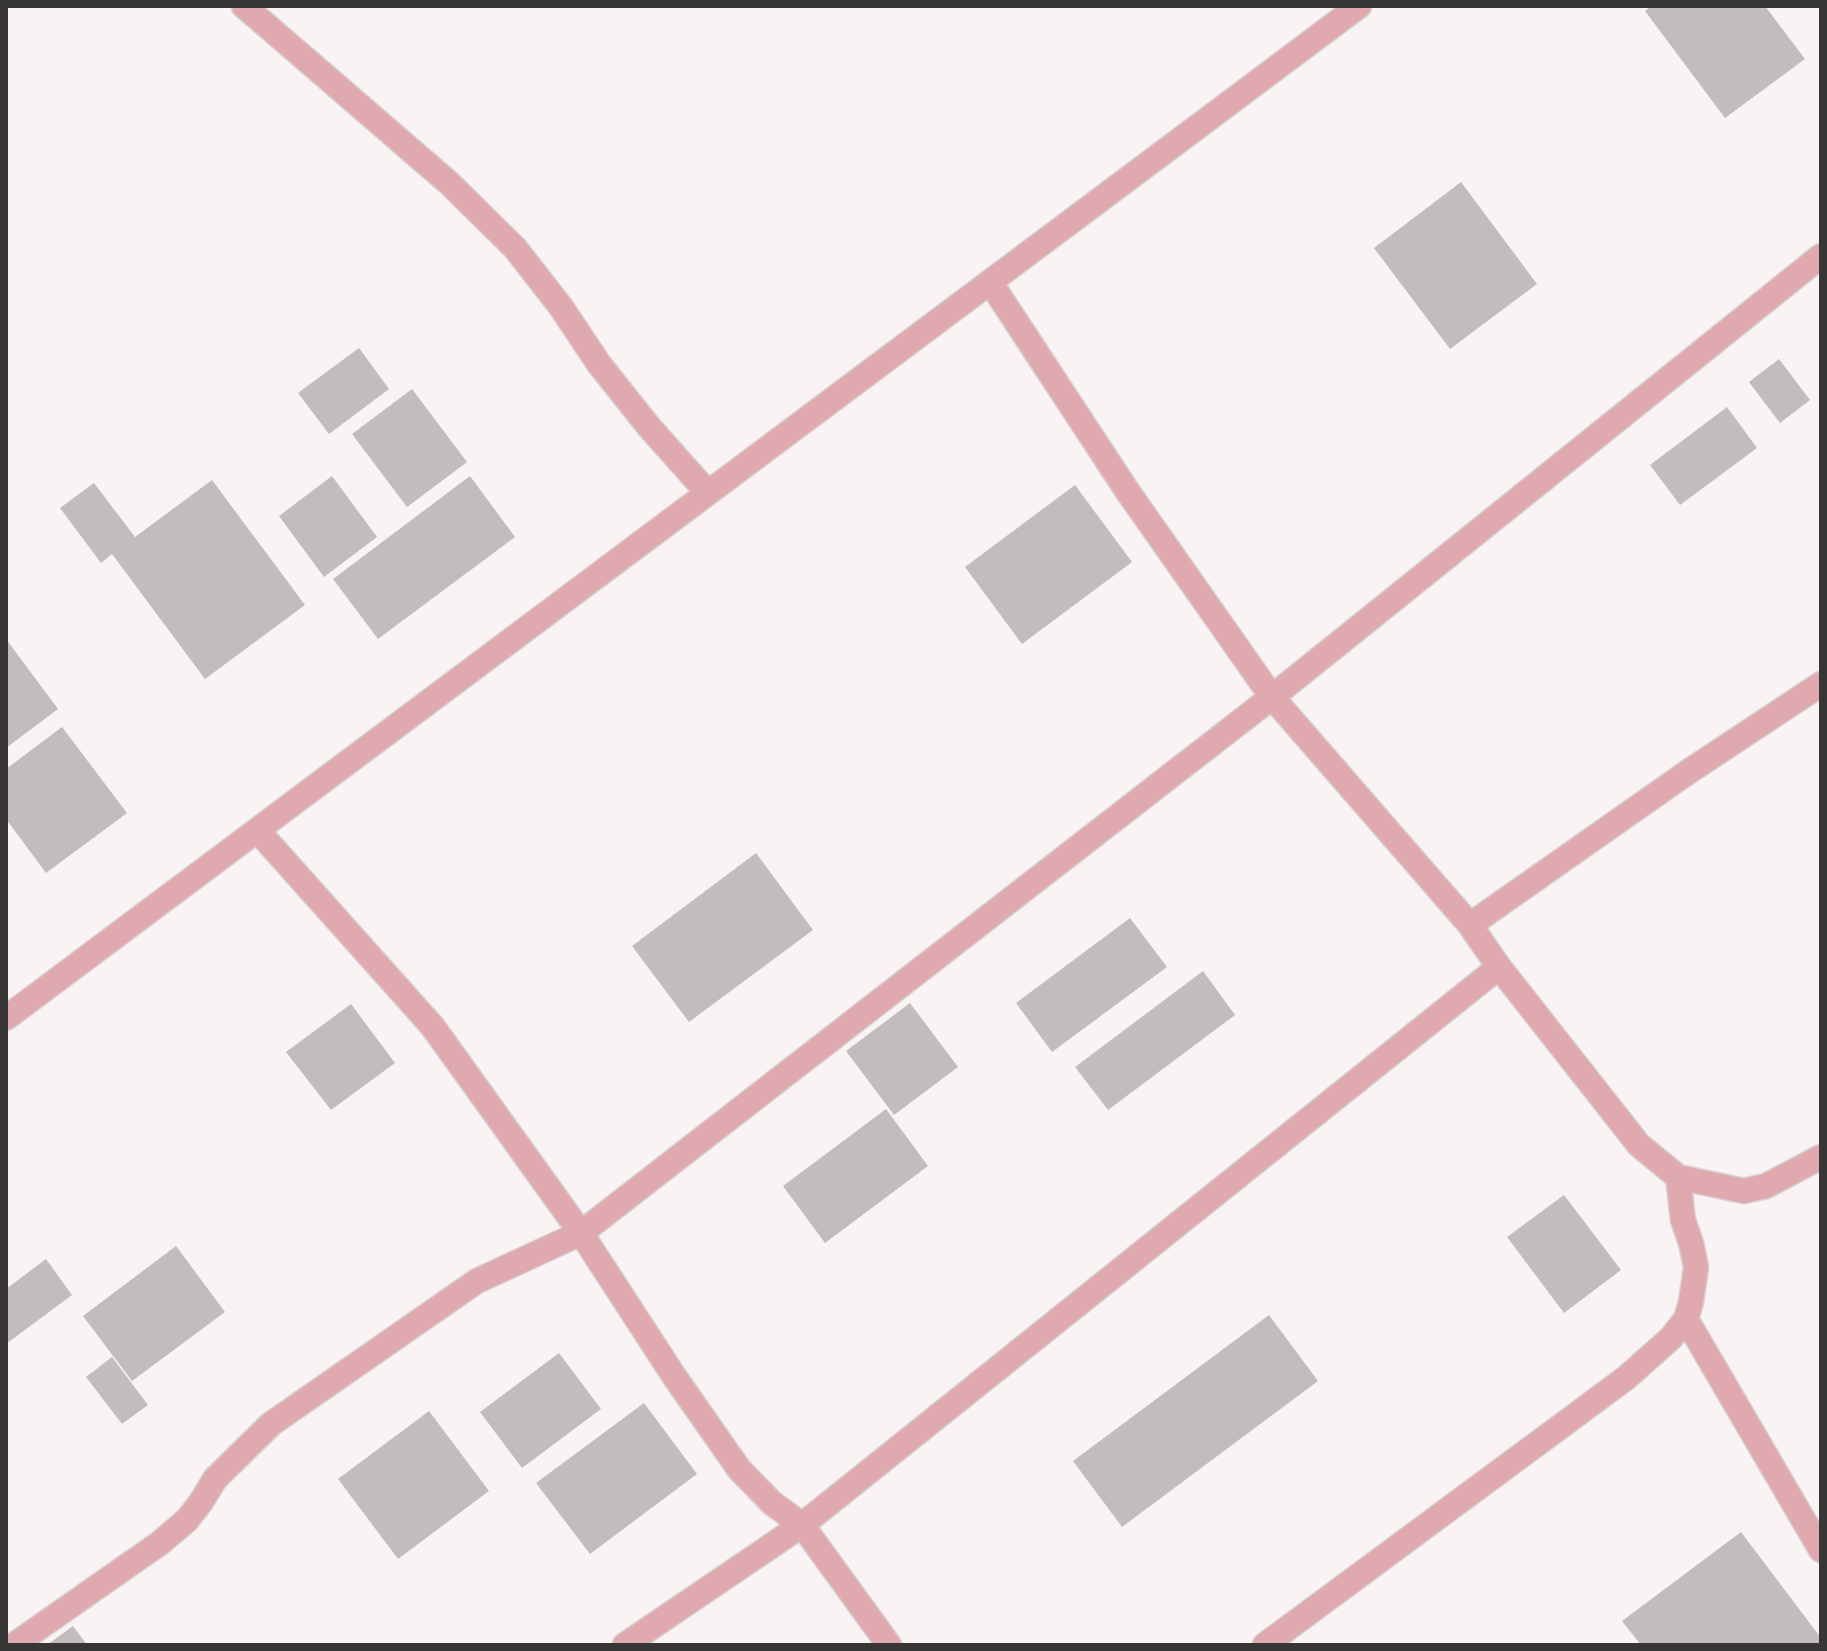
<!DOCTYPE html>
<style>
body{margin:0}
#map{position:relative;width:1827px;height:1651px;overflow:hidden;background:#faf3f3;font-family:Jost,sans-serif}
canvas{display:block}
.frame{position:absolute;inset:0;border:8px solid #383535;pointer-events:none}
</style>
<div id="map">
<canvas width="1827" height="1651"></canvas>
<div class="frame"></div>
</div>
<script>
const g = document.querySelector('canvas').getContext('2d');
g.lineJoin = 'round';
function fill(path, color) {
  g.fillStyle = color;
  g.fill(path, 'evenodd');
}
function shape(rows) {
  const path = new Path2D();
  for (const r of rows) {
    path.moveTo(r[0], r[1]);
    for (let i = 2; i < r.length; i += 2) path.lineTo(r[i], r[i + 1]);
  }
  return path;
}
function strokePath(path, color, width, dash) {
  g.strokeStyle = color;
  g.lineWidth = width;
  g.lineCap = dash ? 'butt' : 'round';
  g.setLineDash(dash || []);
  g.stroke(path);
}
const building = shape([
 [1651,6,1765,6,1805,59,1725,118,1645,11],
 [1461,182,1537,284,1450,349,1374,248],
 [359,348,389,389,329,434,298,393],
 [1779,359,1810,400,1780,423,1749,382],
 [412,389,467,462,407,507,352,434],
 [1727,407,1757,448,1680,505,1650,465],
 [332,476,377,537,324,577,279,516],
 [470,476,515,537,378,639,333,579],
 [212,480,305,605,205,679,112,554,101,563,60,508,94,483,135,537],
 [1075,485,1132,562,1022,644,965,567],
 [6,639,58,709,6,748],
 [62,727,127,813,46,873,6,819,6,769],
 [756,853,813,930,689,1022,632,946],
 [1130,918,1167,967,1052,1052,1016,1003],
 [1203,971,1235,1015,1108,1110,1075,1067],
 [910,1003,958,1067,894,1115,846,1051],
 [351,1004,395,1063,331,1110,286,1052],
 [886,1109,928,1166,825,1243,783,1186],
 [1564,1195,1621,1270,1564,1313,1507,1237],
 [176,1246,225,1312,132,1381,83,1316],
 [46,1259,72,1295,6,1344,6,1289],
 [1269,1315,1318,1381,1122,1527,1073,1461],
 [559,1353,601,1409,522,1468,480,1412],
 [112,1357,148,1405,122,1424,86,1377],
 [644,1403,697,1474,590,1554,536,1483],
 [429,1411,489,1491,398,1559,338,1479],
 [1741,1532,1821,1638,1821,1645,1641,1645,1622,1621],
 [73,1626,87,1645,47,1645]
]);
const minor = shape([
 [244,6,449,183,515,248,561,307,599,364,650,428,708,493],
 [990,282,1128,492,1272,697,1470,925,1499,967,1639,1145,1678,1177,1683,1220,1691,1243,1696,1267,1691,1302,1686,1319,1671,1338,1626,1378,1265,1645],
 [258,831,433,1027,581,1233,674,1376,739,1469,772,1503,802,1525,889,1645],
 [1470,925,1688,772,1821,684],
 [6,1018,1359,6],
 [1678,1177,1744,1191,1766,1186,1821,1157],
 [1686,1319,1821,1550],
 [14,1645,160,1543,187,1520,201,1502,215,1479,271,1424,477,1281,581,1233,1272,697,1821,256],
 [625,1645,802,1525,1499,967]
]);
fill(building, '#c2bcbc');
strokePath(minor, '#d7d1d1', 27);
strokePath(minor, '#dfa9af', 24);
</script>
